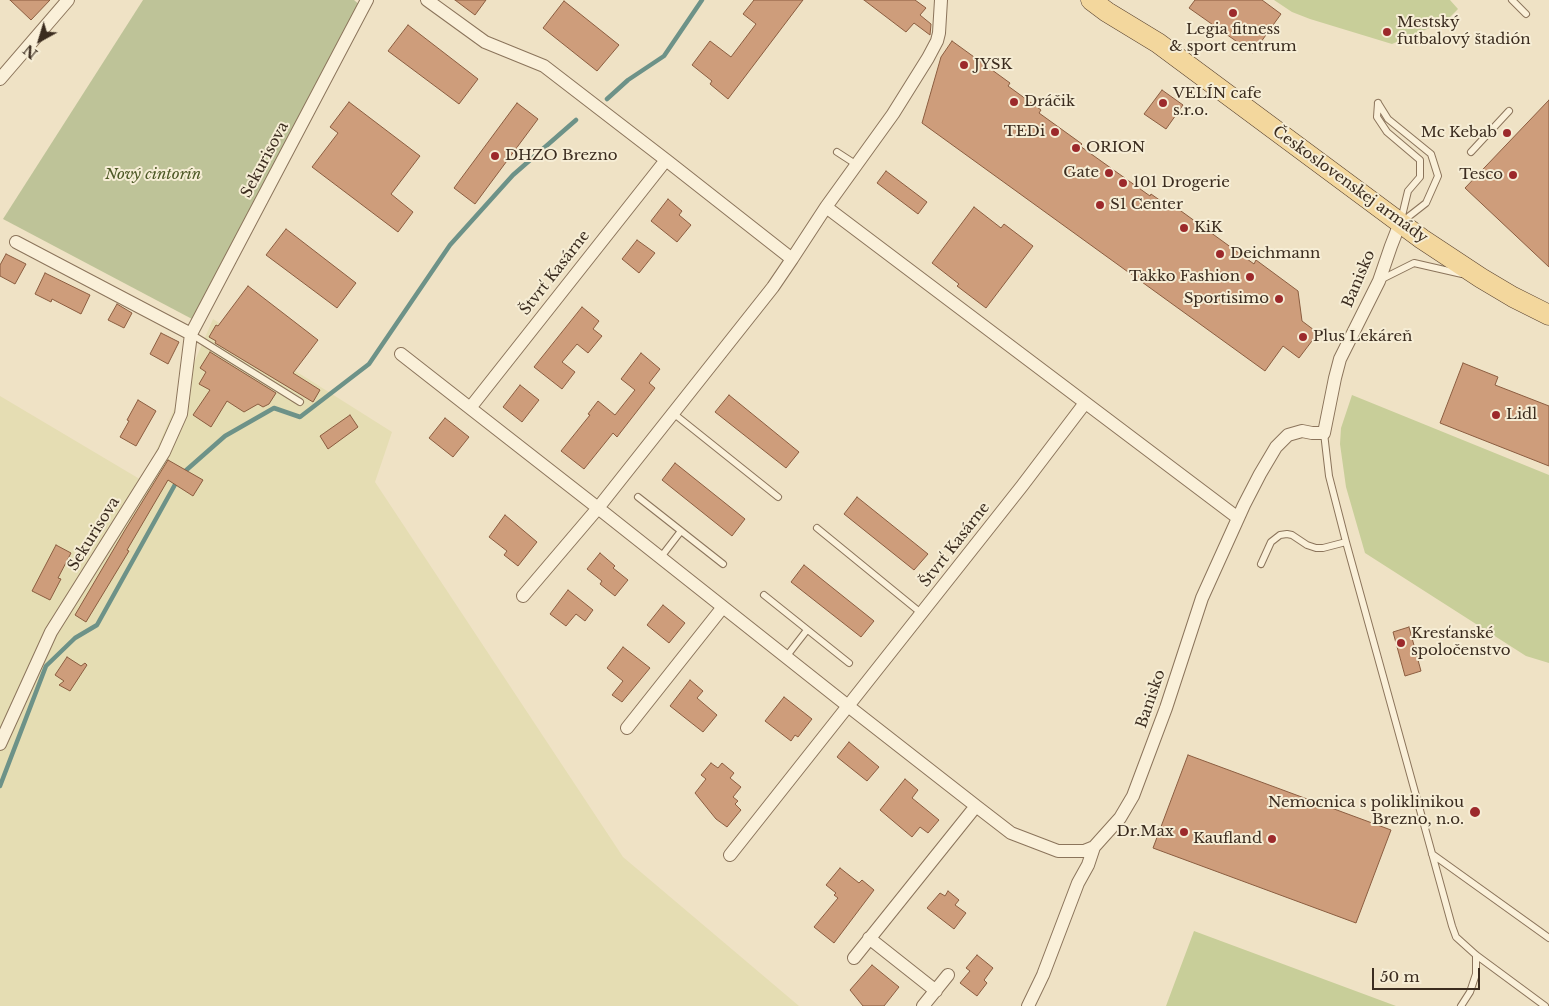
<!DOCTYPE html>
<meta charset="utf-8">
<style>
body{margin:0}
#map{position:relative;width:1549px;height:1006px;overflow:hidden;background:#efe2c5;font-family:"Libre Baskerville",serif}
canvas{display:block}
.north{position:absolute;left:15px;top:15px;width:50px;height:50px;-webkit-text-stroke:4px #f6edd5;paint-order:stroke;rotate:219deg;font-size:14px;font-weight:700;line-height:20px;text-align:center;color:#3b2c1f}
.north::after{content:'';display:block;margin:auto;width:18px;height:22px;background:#3b2c1f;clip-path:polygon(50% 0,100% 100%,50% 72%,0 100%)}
.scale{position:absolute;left:1372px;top:968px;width:108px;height:22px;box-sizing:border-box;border:2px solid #3b2c1f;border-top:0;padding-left:6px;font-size:15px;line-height:18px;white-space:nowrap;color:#3b2c1f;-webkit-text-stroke:4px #f6edd5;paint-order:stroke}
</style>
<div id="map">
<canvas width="1549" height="1006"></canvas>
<div class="north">N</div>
<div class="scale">50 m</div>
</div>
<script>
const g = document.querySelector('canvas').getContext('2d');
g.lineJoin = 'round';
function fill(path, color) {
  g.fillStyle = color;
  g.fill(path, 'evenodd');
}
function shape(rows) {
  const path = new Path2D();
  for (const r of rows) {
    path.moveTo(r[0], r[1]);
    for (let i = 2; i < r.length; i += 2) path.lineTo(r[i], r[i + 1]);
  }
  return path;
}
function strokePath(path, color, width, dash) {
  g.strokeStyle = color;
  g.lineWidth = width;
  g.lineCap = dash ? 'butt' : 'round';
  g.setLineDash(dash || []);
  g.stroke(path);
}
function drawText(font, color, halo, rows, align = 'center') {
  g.font = font + ' "Libre Baskerville",serif';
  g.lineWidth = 4;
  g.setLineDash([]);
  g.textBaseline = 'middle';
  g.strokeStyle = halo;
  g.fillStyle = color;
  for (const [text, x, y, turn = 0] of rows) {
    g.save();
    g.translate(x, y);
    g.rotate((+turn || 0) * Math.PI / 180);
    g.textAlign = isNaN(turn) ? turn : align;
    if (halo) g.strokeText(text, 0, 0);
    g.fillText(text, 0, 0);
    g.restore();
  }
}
const farmland = shape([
 [213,319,392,432,375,482,623,857,799,1006,0,1006,0,396,143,481]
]);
const green = shape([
 [1274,0,1450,0,1458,9,1446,21,1392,44,1310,19,1292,12],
 [1352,395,1549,475,1549,663,1526,656,1365,553,1346,487,1340,444,1341,428],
 [1194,931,1396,1006,1166,1006]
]);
const cemetery = shape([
 [143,0,354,0,362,7,192,319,3,219]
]);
const stream = shape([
 [607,99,628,80,664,56,702,0],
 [183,473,225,436,274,408,300,417,369,364,450,245,513,175,576,120],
 [0,786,46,666,75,638,97,625,177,481]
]);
const building = shape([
 [10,0,50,0,31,20,10,0],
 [455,0,486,0,475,15,455,0],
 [754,0,803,0,728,99,710,84,712,81,692,65,710,41,731,57,756,24,743,14,754,0],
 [864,0,915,0,926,8,920,15,931,24,930,35,914,23,906,32,864,0],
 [1195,0,1262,0,1281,14,1253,53,1189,8,1195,0],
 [564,1,619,45,597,71,543,28,564,1],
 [408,25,478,79,459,104,388,51,408,25],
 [952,41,1010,83,1008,86,1041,110,1039,113,1082,144,1080,146,1150,196,1151,194,1168,206,1170,203,1254,264,1256,260,1298,291,1302,321,1318,333,1299,358,1283,346,1265,371,922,123,941,57,952,41],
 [1162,90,1183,105,1166,129,1144,114,1162,90],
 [1549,100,1549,267,1465,188,1549,100],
 [349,102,420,156,391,194,413,212,398,232,312,167,338,133,330,127,349,102],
 [517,103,538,119,475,204,454,188,517,103],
 [886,171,927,202,918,214,877,183,886,171],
 [668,199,682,211,679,215,691,225,677,242,651,221,668,199],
 [974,207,1001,228,1004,224,1033,246,986,308,957,286,959,284,932,263,974,207],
 [286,229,356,283,337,308,266,255,286,229],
 [637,240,655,253,639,273,622,259,637,240],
 [6,254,26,264,15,284,0,276,0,265,6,254],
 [45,273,90,295,81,314,52,299,51,302,35,294,45,273],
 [248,286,318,340,293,373,320,390,313,402,215,343,216,341,209,337,216,325,218,326,248,286],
 [117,304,132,313,124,328,108,320,117,304],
 [582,307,599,321,593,329,602,336,588,353,577,344,562,362,575,372,562,389,534,367,582,307],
 [161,333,179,342,168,364,150,354,161,333],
 [210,352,276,393,269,404,263,407,258,404,244,412,227,401,211,427,193,415,210,390,199,384,206,372,200,368,210,352],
 [641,353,660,369,649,383,655,388,617,437,613,433,584,469,561,451,590,415,588,414,598,401,615,415,635,390,621,379,641,353],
 [1463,363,1498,377,1495,385,1549,406,1549,466,1440,423,1463,363],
 [520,385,539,400,522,422,503,407,520,385],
 [729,395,799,452,786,468,715,412,729,395],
 [138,400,156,411,136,446,120,437,129,421,127,420,138,400],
 [350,415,358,427,328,449,320,436,350,415],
 [445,418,469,437,453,457,429,438,445,418],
 [168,460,203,480,193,496,168,480,127,550,129,551,86,622,75,615,125,530,168,460],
 [675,463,745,519,732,536,662,480,675,463],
 [857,497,928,554,914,570,844,514,857,497],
 [505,515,537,542,518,566,504,555,507,551,489,537,505,515],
 [56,545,71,553,58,578,61,579,50,600,32,591,56,545],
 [600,553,615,566,613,568,628,580,615,596,600,584,602,581,587,569,600,553],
 [804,565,874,621,861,637,791,582,804,565],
 [568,590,593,610,585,621,576,614,566,626,550,614,568,590],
 [663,605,685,623,669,643,647,625,663,605],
 [1409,627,1421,671,1405,676,1393,632,1409,627],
 [623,647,650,668,622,702,612,695,623,681,607,668,623,647],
 [67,657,81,666,85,663,87,665,70,691,59,685,64,681,55,675,67,657],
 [690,680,703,691,697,698,717,715,703,732,670,706,690,680],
 [784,697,812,719,798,737,795,735,791,741,765,721,784,697],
 [849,742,879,767,867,781,837,757,849,742],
 [1188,755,1391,830,1356,923,1153,848,1188,755],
 [711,763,718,768,722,763,734,773,730,778,741,787,733,797,738,801,735,804,741,810,727,827,716,819,695,793,706,779,701,775,711,763],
 [905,779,918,790,912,798,939,820,928,833,920,827,912,837,880,810,905,779],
 [840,868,859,883,862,880,874,890,834,943,814,927,838,898,834,895,836,893,826,885,840,868],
 [948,891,959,900,955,905,966,913,954,929,927,908,940,893,945,896,948,891],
 [977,955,993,968,984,980,987,983,977,996,960,983,970,971,966,968,977,955],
 [872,965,899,987,884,1006,863,1006,850,990,872,965]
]);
const service = shape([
 [1512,0,1526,14],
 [1378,103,1388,119,1431,154,1438,176,1426,203,1403,221],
 [1378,103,1377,117,1387,132,1420,160,1420,177,1408,191,1401,220],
 [837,152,857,165],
 [1471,152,1509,111],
 [1380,280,1414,263,1462,274],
 [191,334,300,402],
 [673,413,778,497],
 [1324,433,1329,476,1346,542,1452,926,1456,937,1476,955,1545,1006],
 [638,497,723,564],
 [817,528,921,613],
 [661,557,681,531],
 [1261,564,1271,542,1280,535,1287,534,1292,535,1307,545,1316,548,1323,548,1346,542],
 [764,595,849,663],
 [786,657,807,630],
 [1432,854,1549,938],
 [1461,1006,1470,992,1476,974,1476,955]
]);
const minor = shape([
 [427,0,485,42,544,66,666,160,470,408,598,508,773,287,792,259],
 [0,79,68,0],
 [666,160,792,259,826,207,893,114,928,58,937,41,939,33,941,0],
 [826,207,1238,518],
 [16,242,191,334],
 [401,354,470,408],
 [523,596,598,508,723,607,627,728],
 [723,607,848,706,1022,486,1085,403],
 [0,744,51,632,164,452,181,414,191,334,367,0],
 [730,855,848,706,976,806],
 [869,938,936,991],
 [854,958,976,806,1011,833,1058,851,1084,851,1094,847],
 [923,1006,948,975],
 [1028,1006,1043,975,1078,883,1088,865,1094,847,1120,818,1133,796,1166,708,1202,598,1244,505,1260,474,1276,447,1288,435,1302,431,1312,433,1324,433,1335,378,1340,359,1379,281,1391,246,1400,223]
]);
const primary = shape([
 [1091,0,1107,12,1158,43,1422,239,1481,278,1513,297,1549,315]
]);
const markers = [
 [1233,13,5,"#9c292b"],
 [1387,32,5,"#9c292b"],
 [964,65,5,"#9c292b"],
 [1014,102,5,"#9c292b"],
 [1163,103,5,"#9c292b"],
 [1055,132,5,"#9c292b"],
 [1507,133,5,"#9c292b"],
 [1076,148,5,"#9c292b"],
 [495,156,5,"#9c292b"],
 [1109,173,5,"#9c292b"],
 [1513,175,5,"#9c292b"],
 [1123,183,5,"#9c292b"],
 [1100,205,5,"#9c292b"],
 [1184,228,5,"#9c292b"],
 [1220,254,5,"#9c292b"],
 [1250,277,5,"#9c292b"],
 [1279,299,5,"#9c292b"],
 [1303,337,5,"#9c292b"],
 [1496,415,5,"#9c292b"],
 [1401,643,5,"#9c292b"],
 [1475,812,6,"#9c292b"],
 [1184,832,5,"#9c292b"],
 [1272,839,5,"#9c292b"]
];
const poiNames = [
 ["Mestský",1397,23],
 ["futbalový štadión",1397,40],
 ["Legia fitness",1233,30,"center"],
 ["& sport centrum",1233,47,"center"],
 ["JYSK",974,65],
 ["VELÍN cafe",1173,94],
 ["s.r.o.",1173,111],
 ["Dráčik",1024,102],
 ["TEDi",1045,132,"right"],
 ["Mc Kebab",1497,133,"right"],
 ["ORION",1086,148],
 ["DHZO Brezno",505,156],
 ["Gate",1099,173,"right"],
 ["Tesco",1503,175,"right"],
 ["101 Drogerie",1133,183],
 ["S1 Center",1110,205],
 ["KiK",1194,228],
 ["Deichmann",1230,254],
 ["Takko Fashion",1240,277,"right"],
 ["Sportisimo",1269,299,"right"],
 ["Plus Lekáreň",1313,337],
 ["Lidl",1506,415],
 ["Kresťanské",1411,634],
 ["spoločenstvo",1411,651],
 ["Nemocnica s poliklinikou",1464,803,"right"],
 ["Brezno, n.o.",1464,820,"right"],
 ["Dr.Max",1174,832,"right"],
 ["Kaufland",1262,839,"right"]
];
const streetNames = [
 ["Sekurisova",265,160,-62],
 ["Československej armády",1350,185,36],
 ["Štvrť Kasárne",555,273,-52],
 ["Banisko",1359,279,-67],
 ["Sekurisova",94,534,-58],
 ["Štvrť Kasárne",955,545,-52],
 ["Banisko",1151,699,-71]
];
const parkNames = [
 ["Nový cintorín",153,175]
];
fill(farmland, '#e5ddb3');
fill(green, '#c8ce99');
fill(cemetery, '#bec398');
strokePath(stream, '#6d9288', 4.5);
fill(building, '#ce9d7b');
strokePath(building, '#8b5d40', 1);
strokePath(service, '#8b745b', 8);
strokePath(minor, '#8b745b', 14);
strokePath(primary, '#59422f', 21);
strokePath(service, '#faf0d9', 6);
strokePath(minor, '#faf0d9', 12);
strokePath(primary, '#f3d79d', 20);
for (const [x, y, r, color] of markers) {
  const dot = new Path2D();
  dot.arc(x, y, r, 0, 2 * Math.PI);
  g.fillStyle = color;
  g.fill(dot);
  strokePath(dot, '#f6edd5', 2);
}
drawText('15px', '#3b2c1f', '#f6edd5', poiNames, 'left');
drawText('15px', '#3b2c1f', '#f6edd5', streetNames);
drawText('italic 15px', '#4c5825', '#f6edd5', parkNames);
</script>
